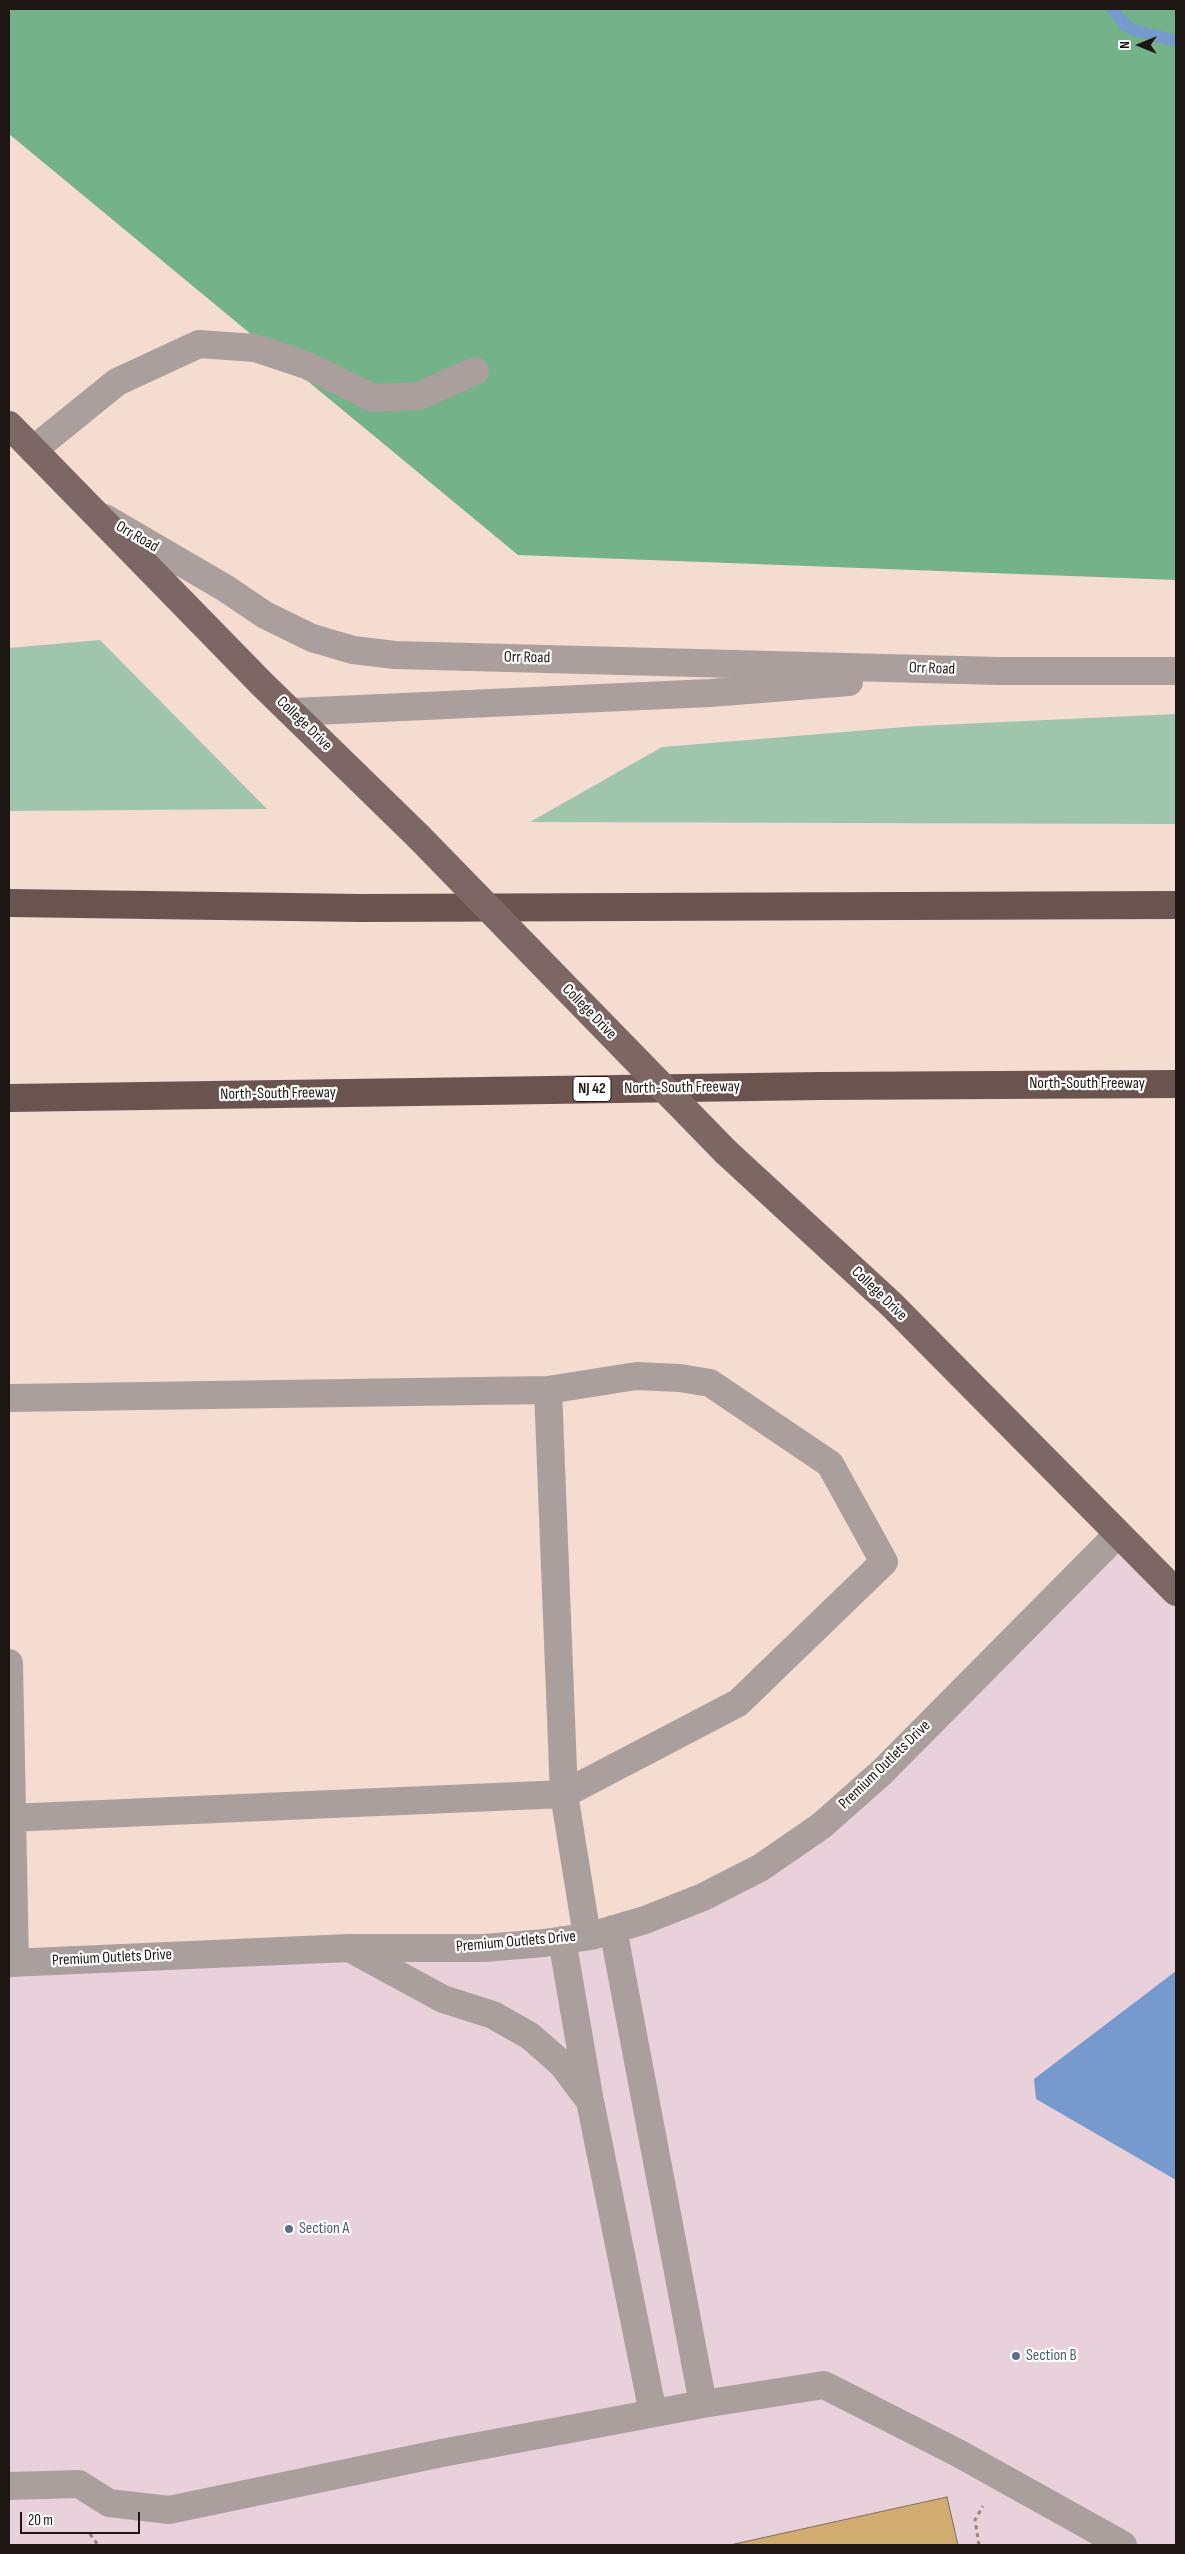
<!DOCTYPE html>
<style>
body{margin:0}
#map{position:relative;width:1185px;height:2554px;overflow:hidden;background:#f5dcd1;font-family:"Sofia Sans Condensed",sans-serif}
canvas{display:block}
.frame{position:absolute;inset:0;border:10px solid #1e1612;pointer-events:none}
.north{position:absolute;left:1115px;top:20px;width:50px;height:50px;-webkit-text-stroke:4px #fff;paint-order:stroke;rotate:270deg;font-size:14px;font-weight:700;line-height:20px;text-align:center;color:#1e1612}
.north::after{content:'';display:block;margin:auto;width:18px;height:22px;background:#1e1612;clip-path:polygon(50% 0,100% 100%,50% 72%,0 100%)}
.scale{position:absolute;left:20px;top:2512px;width:120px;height:22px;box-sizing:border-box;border:2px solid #1e1612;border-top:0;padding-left:6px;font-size:15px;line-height:18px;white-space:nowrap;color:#1e1612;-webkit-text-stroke:4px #fff;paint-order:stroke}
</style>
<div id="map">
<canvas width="1185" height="2554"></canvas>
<div class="frame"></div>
<div class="north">N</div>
<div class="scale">20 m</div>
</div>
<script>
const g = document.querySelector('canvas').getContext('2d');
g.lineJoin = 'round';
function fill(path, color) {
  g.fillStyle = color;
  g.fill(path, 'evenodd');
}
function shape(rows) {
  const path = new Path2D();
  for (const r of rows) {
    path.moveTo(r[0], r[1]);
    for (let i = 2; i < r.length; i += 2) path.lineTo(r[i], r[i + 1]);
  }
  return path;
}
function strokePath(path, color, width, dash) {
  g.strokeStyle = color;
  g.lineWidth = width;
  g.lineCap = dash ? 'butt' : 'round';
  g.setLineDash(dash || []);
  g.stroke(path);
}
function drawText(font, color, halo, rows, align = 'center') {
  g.font = font + ' "Sofia Sans Condensed",sans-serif';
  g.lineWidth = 4.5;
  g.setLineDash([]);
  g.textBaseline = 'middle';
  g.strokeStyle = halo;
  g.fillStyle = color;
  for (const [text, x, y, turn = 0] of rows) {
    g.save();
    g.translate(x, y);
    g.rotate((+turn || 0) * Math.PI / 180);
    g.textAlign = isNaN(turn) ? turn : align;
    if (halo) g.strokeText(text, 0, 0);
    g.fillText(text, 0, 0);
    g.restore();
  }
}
const commercial = shape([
 [1118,1534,1176,1592,1176,2545,9,2545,9,1963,544,1943,760,1868]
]);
const green = shape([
 [100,640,267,809,9,811,9,648],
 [1176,714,1176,824,530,822,662,747,917,726]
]);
const forest = shape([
 [9,9,1176,9,1176,580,518,555,9,134]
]);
const water = shape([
 [1176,1971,1176,2180,1036,2099,1034,2079]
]);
const stream = shape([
 [1112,9,1125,25,1134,30,1176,41]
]);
const building = shape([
 [947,2497,958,2545,730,2545,947,2497]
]);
const path = shape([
 [90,2534,98,2545],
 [979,2545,975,2520,983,2506]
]);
const minor = shape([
 [33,450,117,382,199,344,255,348,306,365,373,398,419,396,475,371],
 [105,518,225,588,265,615,312,638,353,650,395,655,998,671,1176,671],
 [293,712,710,693,849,682],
 [9,1398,548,1390,636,1376,680,1378,710,1383,830,1464,884,1562,738,1703,564,1794,587,1936],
 [9,1663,15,1963],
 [9,1818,564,1794,548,1390],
 [613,1929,703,2404],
 [562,1940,589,2096],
 [351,1949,443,1999,493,2015,530,2036,562,2064,590,2101,653,2413],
 [9,1963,349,1948,484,1948,544,1943,591,1936,645,1920,703,1897,760,1868,821,1826,882,1772,1118,1534],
 [9,2486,79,2484,109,2503,169,2510,442,2453,703,2404,824,2385,958,2453,1123,2545]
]);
const major = shape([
 [9,425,261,683,419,837],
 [726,1152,892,1305,1176,1592]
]);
const highway = shape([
 [9,903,361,908,1176,905],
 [9,1098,820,1086,1176,1084]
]);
const majorBridge = shape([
 [419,837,726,1152]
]);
const markers = [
 [289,2229,5,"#5c6f8a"],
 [1016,2356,5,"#5c6f8a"]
];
const shields = [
 [592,1089,38]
];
const shieldNames = [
 ["NJ 42",592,1089]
];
const streetNames = [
 ["Orr Road",137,537,30],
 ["Orr Road",527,658,1],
 ["Orr Road",932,669,2],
 ["College Drive",304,724,44],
 ["College Drive",589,1012,46],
 ["North-South Freeway",1087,1084],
 ["North-South Freeway",682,1088,-1],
 ["North-South Freeway",278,1094,-1],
 ["College Drive",879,1294,44],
 ["Premium Outlets Drive",885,1765,-44],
 ["Premium Outlets Drive",516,1942,-5],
 ["Premium Outlets Drive",112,1958,-3]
];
const serviceNames = [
 ["Section A",299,2229],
 ["Section B",1026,2356]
];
fill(commercial, '#e9d1db');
fill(green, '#9fc6ac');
fill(forest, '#74b28a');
fill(water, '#769ace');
strokePath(stream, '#769ace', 12);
fill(building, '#d0ac71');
strokePath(building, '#7b6f5c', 1);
strokePath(path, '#96847c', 3, [4, 4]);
strokePath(minor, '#ab9f9d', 28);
strokePath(major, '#7c6764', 28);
strokePath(highway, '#6b5350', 28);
strokePath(majorBridge, '#7c6764', 28);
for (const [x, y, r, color] of markers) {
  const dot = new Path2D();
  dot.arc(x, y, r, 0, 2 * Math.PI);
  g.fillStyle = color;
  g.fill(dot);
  strokePath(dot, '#fff', 2);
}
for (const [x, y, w] of shields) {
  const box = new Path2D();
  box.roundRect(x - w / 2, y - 12.5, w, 25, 4);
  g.fillStyle = '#fff';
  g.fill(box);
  strokePath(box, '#1e1612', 1);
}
drawText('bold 15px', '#1e1612', null, shieldNames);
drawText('16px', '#1e1612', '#fff', streetNames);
drawText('16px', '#4e5e75', '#fff', serviceNames, 'left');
</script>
